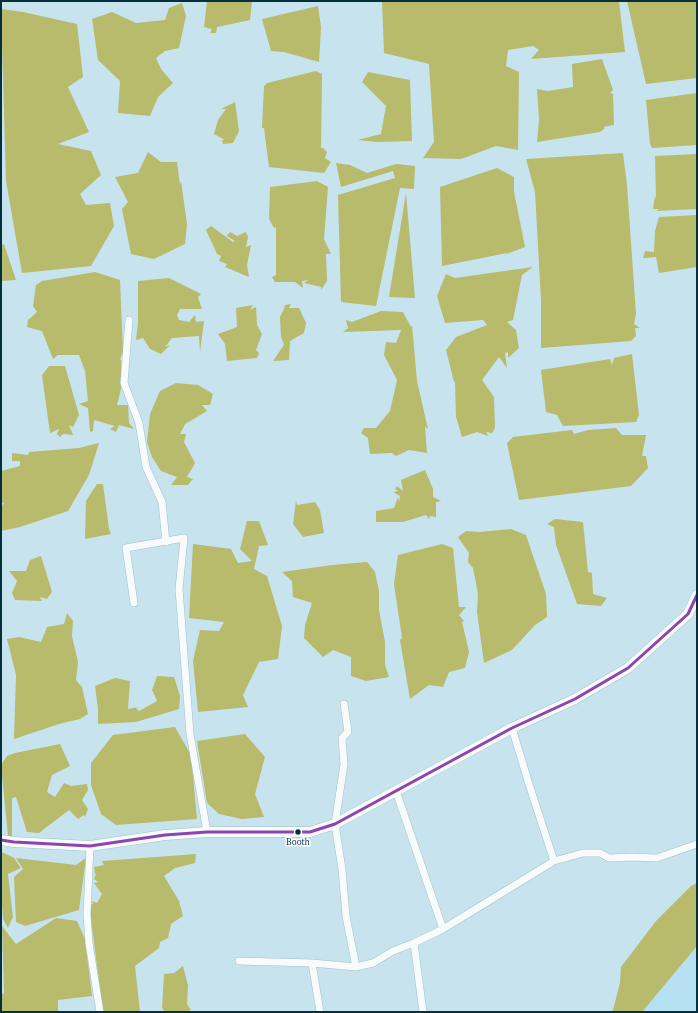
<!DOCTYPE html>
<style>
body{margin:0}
#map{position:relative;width:698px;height:1013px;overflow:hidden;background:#c7e3ee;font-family:"Source Serif 4",serif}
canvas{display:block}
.frame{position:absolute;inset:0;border:2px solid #062e3b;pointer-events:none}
</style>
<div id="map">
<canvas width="698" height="1013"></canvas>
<div class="frame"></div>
</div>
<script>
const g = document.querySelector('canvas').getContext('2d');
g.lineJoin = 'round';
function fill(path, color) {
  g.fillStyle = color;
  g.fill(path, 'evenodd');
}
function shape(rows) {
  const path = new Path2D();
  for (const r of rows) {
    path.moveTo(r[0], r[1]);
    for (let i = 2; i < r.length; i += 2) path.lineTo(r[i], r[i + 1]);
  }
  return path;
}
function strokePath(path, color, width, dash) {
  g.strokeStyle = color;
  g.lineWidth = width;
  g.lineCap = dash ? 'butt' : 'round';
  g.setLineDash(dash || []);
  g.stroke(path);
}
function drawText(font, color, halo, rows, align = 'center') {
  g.font = font + ' "Source Serif 4",serif';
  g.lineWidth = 3;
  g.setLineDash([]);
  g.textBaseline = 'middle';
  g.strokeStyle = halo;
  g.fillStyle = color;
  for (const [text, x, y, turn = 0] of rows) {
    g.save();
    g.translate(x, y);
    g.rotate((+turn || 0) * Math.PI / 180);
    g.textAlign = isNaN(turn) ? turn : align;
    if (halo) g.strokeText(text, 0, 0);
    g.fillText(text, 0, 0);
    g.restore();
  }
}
const built = shape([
 [697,946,697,1012,642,1012]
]);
const water = shape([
 [207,1,252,1,250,20,217,27,216,33,210,33,212,29,204,27],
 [382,1,619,1,625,52,531,59,539,50,533,46,508,50,506,66,519,72,518,150,496,146,461,159,423,158,434,142,429,64,384,53],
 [627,1,697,1,697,78,646,84],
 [182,3,186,16,179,48,165,51,156,58,161,69,173,83,158,97,150,116,118,113,120,81,98,60,92,19,112,12,136,23,165,20,169,8],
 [318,6,321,27,319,62,284,52,271,51,262,19],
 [1,9,23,12,77,24,83,77,68,87,89,132,58,144,91,151,101,175,80,194,86,205,110,203,114,226,91,266,22,273,6,181],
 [602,59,613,90,610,93,613,94,614,125,603,127,605,128,600,132,537,142,539,120,537,89,548,91,573,87,572,64],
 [316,71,322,74,321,148,323,148,327,152,325,158,331,162,324,173,269,167,264,128,262,128,264,86,267,83],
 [368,72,410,80,412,141,378,142,358,140,381,134,386,106,362,82],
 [697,93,697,145,652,148,650,144,646,100],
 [235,102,239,131,233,143,223,144,222,140,225,140,214,134,218,120,226,109,221,109],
 [148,152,161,162,177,162,180,185,181,181,187,224,185,244,154,259,131,254,122,209,128,202,115,177,138,173],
 [623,153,627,185,636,314,634,324,640,328,635,328,636,336,631,341,541,348,541,300,535,192,526,159],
 [697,154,697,209,656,211,659,209,653,209,655,196,656,199,655,156],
 [336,163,350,165,367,173,396,164,415,166,414,189,400,188,376,306,341,302,338,195,395,178,393,171,341,187],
 [497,168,514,177,514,192,525,247,504,255,507,253,442,266,440,187],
 [317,181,328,187,324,239,331,254,326,254,327,281,321,290,321,287,304,283,308,280,302,281,303,288,295,282,275,282,272,277,276,275,276,227,274,228,269,219,270,187],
 [406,193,415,298,389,297],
 [697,215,697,267,659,273,656,257,643,258,645,251,654,252,655,231,659,217],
 [211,226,233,242,235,241,227,236,230,232,237,236,246,232,248,237,246,247,251,245,247,265,249,277,225,267,227,264,219,261,221,256,217,254,206,230],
 [4,244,16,280,1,281,1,246],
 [533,267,522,275,513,320,507,322,516,330,519,348,508,358,508,352,505,353,507,368,499,357,482,380,494,397,495,428,492,433,486,432,488,436,477,432,462,437,456,417,455,381,454,382,446,350,456,337,487,325,483,320,445,323,437,296,446,274,455,278],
 [95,272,120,280,123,352,120,359,121,360,121,389,117,405,128,405,129,423,134,429,119,425,116,432,110,429,115,426,94,420,93,431,90,432,88,408,79,404,88,401,85,371,79,355,58,355,53,359,42,331,27,327,28,320,37,312,33,306,36,285,42,281],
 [169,278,201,294,198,297,202,309,180,309,177,315,179,320,189,322,195,315,196,322,204,321,200,352,199,336,172,338,165,347,170,345,161,354,150,349,143,338,136,340,138,323,138,281],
 [291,304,289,308,299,308,306,323,304,333,290,341,289,360,273,361,284,345,281,337,280,317,284,309,285,305],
 [253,305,250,310,256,307,257,325,262,334,256,350,259,353,257,358,227,361,225,344,218,334,237,327,236,308],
 [381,311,403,312,411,327,412,325,417,381,428,429,425,427,427,453,409,450,396,456,392,453,370,454,368,438,361,433,364,428,376,428,390,411,397,380,384,355,386,342,396,343,401,330,343,332,348,328,346,320,352,322],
 [632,354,639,415,636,422,563,426,557,415,546,412,541,370,610,359,612,365,614,358],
 [49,366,65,366,79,415,73,427,69,425,73,435,63,434,60,437,57,434,59,429,50,433,42,375],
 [176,383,198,385,213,394,210,405,202,405,207,411,185,424,180,434,186,434,184,442,195,463,187,477,193,479,188,485,171,485,177,477,161,471,152,457,147,442,150,414,160,391],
 [616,428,622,435,646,435,642,456,646,456,648,468,631,486,519,500,507,443,513,437,572,430,574,434,588,430],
 [99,443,89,475,68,511,20,527,1,531,1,507,4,503,1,502,1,471,20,466,20,461,12,461,12,453,28,455,29,452,79,448],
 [425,470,433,489,433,497,441,501,436,502,436,517,430,516,429,519,426,515,403,522,376,522,376,511,394,508,398,497,399,502,400,496,393,492,398,491,395,489,397,486,403,491,401,480],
 [97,484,103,484,109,529,111,534,85,539,86,501],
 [296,500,297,505,315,502,320,510,324,533,303,537,293,524],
 [555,519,583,522,588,572,592,573,593,594,607,598,601,606,577,604,556,545,554,527,547,524],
 [247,521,259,521,268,545,259,546,254,569,267,576,282,626,278,659,259,662,243,695,248,707,198,712,193,661,200,630,219,631,224,622,189,618,193,544,231,549,238,563,252,561,240,549],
 [511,529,526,535,546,594,547,617,535,625,512,650,484,663,477,612,478,594,473,568,468,562,469,553,458,537,466,531,479,532],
 [442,544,453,548,459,607,466,607,459,615,464,621,462,622,469,652,465,668,449,672,443,687,429,685,410,699,400,640,402,638,394,584,398,555],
 [41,556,52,592,47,599,40,597,42,601,15,600,12,593,17,581,9,571,26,571,30,560],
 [367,562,375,572,379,591,379,610,385,642,385,665,389,677,366,681,351,676,351,657,333,650,323,657,304,638,305,625,312,603,293,597,292,581,282,572,332,565],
 [67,613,73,621,72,636,78,662,76,680,82,687,88,714,80,719,59,724,14,739,16,675,7,639,19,637,41,642,47,627,64,624],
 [157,676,174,677,180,696,179,709,136,722,98,724,98,709,95,686,115,678,130,681,128,709,139,707,136,708,139,711,157,701,152,690],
 [175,727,191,755,197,819,116,825,101,814,91,785,91,763,113,735],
 [245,734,265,757,255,794,264,817,242,819,219,814,207,803,197,741],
 [60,744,70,766,52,775,47,792,55,797,64,783,71,786,87,784,88,790,82,800,88,809,85,817,84,815,78,819,69,810,39,833,27,832,16,797,12,798,12,836,8,836,1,765,7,756,15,753],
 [2,852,14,858,21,868,8,874,13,917,8,928,3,919,1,889],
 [196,854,195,863,175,868,164,876,179,901,183,916,171,924,168,938,160,942,159,948,135,966,140,1012,103,1012,89,904,93,904,92,901,97,903,102,894,94,883,98,882,94,879,96,874,95,874,94,867,104,865,102,861],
 [16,858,76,865,86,858,79,910,25,926,16,922,14,877,23,869],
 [697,883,697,946,642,1012,611,1012,613,1010,620,983,621,967,656,921,691,886],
 [56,918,77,921,85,939,92,996,58,1000,58,1012,1,1012,1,995,4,993,2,926,16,944],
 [183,966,188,985,187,1004,191,1010,186,1012,165,1012,162,1008,164,974,174,973]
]);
const minor = shape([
 [129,320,124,383,139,423,146,467,162,502,166,542],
 [134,603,126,548,184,538,179,589,190,734,207,832],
 [344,704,348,732,342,738,344,764,335,824,342,869,346,916,356,967],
 [512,728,528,781,554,861],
 [396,791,443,929],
 [90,846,87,915,89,943,100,1012],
 [414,943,423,1012],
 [239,961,312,963],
 [320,1012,312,963,356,967,373,963,393,951,414,943,443,929,554,861,583,853,600,853,609,858,632,857,657,858,697,844]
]);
const secondary = shape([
 [1,840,14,842,90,846,165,835,207,832,310,832,335,824,512,728,575,699,628,668,688,614,697,595]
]);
const bus1 = shape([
 [1,840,14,842,90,846,165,835,207,832,310,832,335,824,512,728,575,699,628,668,688,614,697,595]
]);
const markers = [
 [298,832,3.5,"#062e3b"]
];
const busNames = [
 ["Booth",298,843]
];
fill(built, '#b6e1f2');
fill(water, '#b8ba6c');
strokePath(minor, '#a2c0cc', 8);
strokePath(secondary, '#a2c0cc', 11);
strokePath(minor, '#f7fbfc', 7);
strokePath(secondary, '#f7fbfc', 10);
strokePath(bus1, '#8e44ad', 3);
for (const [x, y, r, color] of markers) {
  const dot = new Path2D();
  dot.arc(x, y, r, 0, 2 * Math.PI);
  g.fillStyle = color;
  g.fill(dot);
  strokePath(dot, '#fff', 1.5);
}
drawText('9px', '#062e3b', '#fff', busNames);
</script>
